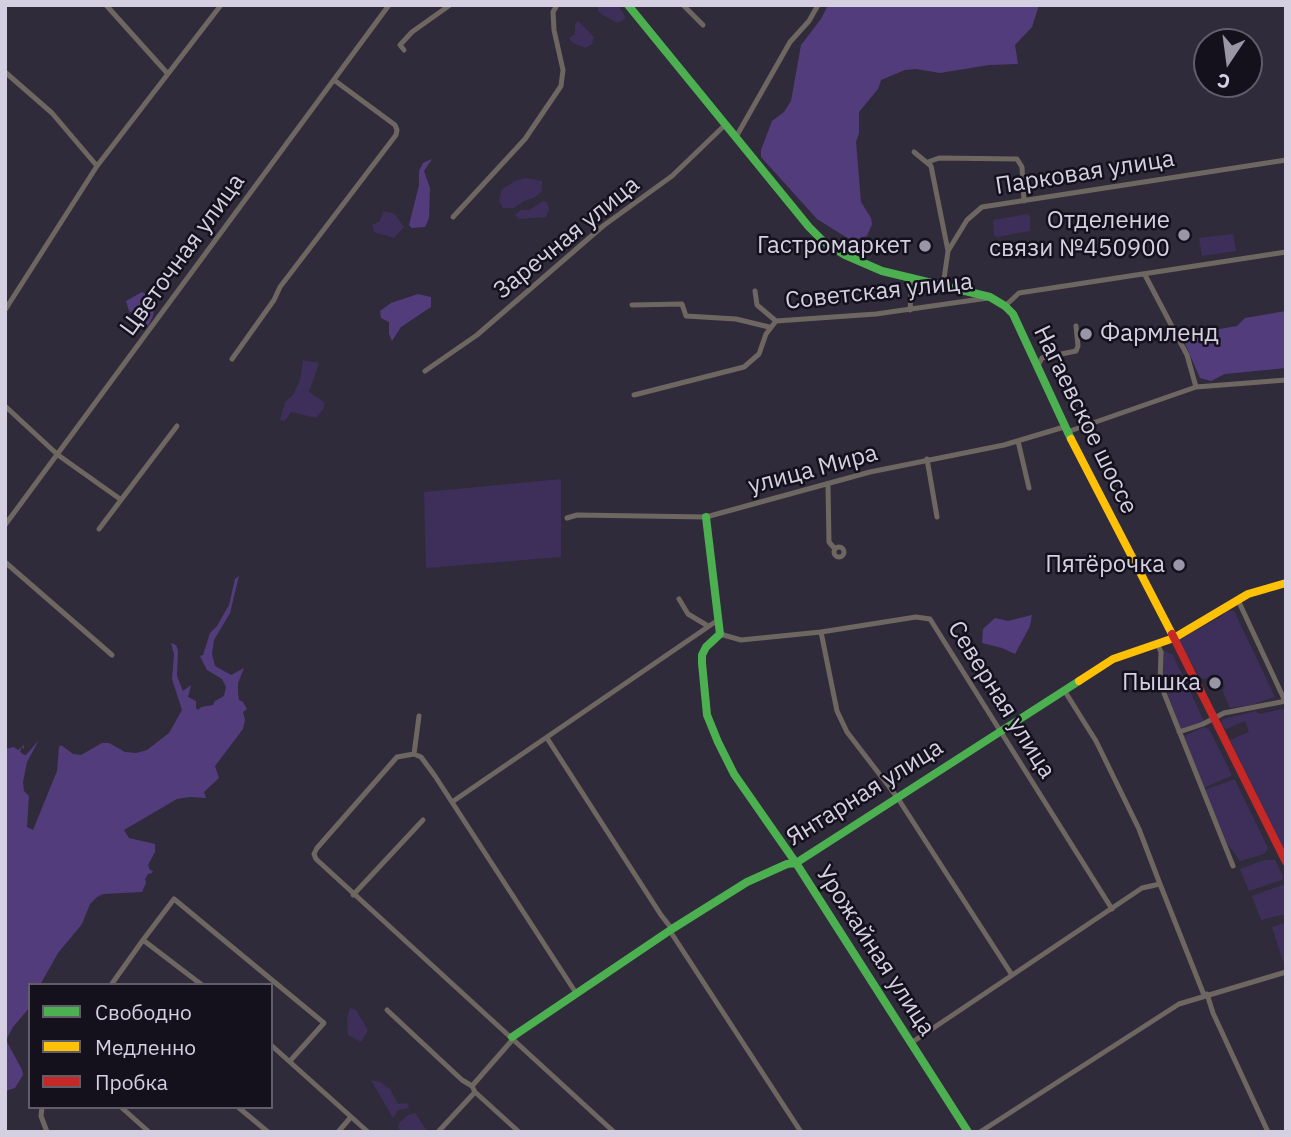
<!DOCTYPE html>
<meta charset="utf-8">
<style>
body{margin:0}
#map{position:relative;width:1291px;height:1137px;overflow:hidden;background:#302b3a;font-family:"IBM Plex Sans",sans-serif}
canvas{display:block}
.frame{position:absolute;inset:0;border:7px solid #d4d0e2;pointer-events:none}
.legend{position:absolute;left:28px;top:983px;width:245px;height:126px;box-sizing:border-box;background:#14111d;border:2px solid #615d6c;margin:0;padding:9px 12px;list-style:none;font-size:21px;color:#d4d0e2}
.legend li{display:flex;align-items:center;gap:14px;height:35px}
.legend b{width:35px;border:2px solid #615d6c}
.north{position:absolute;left:1193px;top:28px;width:70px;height:70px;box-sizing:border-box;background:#14111d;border:2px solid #615d6c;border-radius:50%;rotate:193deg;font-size:19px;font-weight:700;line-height:28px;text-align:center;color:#d4d0e2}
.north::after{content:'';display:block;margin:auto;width:24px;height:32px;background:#9b96a7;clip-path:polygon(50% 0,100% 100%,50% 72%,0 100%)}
</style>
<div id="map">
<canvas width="1291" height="1137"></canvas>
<div class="frame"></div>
<ul class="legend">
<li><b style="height:9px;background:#4caf50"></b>Свободно</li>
<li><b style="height:9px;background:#ffc107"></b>Медленно</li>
<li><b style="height:9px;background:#c62828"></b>Пробка</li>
</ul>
<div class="north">С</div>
</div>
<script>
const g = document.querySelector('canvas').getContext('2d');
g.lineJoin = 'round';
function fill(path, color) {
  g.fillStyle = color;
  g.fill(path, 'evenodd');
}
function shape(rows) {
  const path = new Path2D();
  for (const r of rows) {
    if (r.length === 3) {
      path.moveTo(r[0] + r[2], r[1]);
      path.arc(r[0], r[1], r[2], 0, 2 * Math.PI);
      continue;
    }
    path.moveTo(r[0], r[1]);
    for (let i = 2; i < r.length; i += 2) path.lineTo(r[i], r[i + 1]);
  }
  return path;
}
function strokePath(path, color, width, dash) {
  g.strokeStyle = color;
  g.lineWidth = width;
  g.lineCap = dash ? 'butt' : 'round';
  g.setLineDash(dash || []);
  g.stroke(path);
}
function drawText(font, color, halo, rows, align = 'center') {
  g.font = font + ' "IBM Plex Sans",sans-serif';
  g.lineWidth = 5;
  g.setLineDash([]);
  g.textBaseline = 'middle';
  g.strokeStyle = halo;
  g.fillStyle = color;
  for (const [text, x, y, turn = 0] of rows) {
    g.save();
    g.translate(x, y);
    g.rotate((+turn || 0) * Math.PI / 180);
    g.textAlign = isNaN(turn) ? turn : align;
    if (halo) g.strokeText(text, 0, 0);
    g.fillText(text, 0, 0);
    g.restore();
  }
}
const green = shape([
 [598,5,618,5,626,18,618,23,603,15,598,11],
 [578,21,594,37,592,44,586,48,573,43,569,38,575,34,575,24],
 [525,178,542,181,542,191,534,198,524,201,514,208,503,208,499,201,502,189,515,181],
 [543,201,547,202,549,209,546,217,519,219,515,215,521,210,529,210],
 [383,211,395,214,404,227,394,238,374,232,372,225,380,221],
 [1027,214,1030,216,1030,231,997,237,994,235,993,220],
 [1233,234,1236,251,1202,256,1199,238],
 [303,360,319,363,309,392,324,402,324,408,316,418,291,412,285,421,280,420,285,402,293,395,300,380],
 [561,479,561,557,426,568,424,492],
 [1227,610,1234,611,1275,697,1251,705,1230,708,1222,690,1225,687,1213,674,1205,679,1200,678,1180,643,1180,639,1222,616],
 [1163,650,1173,655,1204,721,1181,729,1162,679],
 [1282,709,1286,711,1286,854,1230,740,1249,732,1245,721,1226,729,1221,724,1223,719,1256,711,1259,714],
 [1204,727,1209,729,1231,773,1231,776,1203,788,1184,736],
 [1232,780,1235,780,1268,848,1264,854,1240,861,1227,843,1205,790],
 [1264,860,1275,860,1283,876,1282,880,1249,891,1240,869],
 [1282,885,1286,885,1286,914,1261,920,1252,896],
 [1286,922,1286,970,1272,927],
 [350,1008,356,1010,368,1030,361,1042,348,1035,347,1018],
 [371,1080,380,1082,390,1089,398,1104,407,1103,409,1107,406,1109,398,1110,393,1118],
 [415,1113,428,1132,401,1132,398,1127,400,1122,408,1115]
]);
const water = shape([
 [828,5,1039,5,1032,27,1015,45,1018,64,989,65,940,73,916,69,905,70,881,80,878,89,859,112,859,133,856,142,861,202,871,218,872,224,867,236,855,240,849,239,817,219,761,157,761,150,772,121,784,112,791,101,801,45,821,19],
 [432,159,424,171,430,188,429,218,425,227,412,228,409,225,419,185,419,171,423,163],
 [142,292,155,299,153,316,148,326,129,311,126,301],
 [418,294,431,297,431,307,401,327,392,341,389,334,389,322,381,318,380,311,391,303],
 [1286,311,1286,368,1225,374,1211,381,1200,378,1183,339,1187,330,1209,331,1237,326,1245,318],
 [239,576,230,613,214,640,212,654,215,666,231,675,244,668,238,683,238,693,239,700,243,702,247,709,243,712,245,720,243,729,215,766,219,778,204,792,206,798,190,797,177,799,124,830,129,838,155,844,155,852,148,865,150,870,153,871,152,873,148,874,145,879,146,883,142,892,103,894,97,897,90,904,82,924,58,953,40,985,30,985,30,1007,13,1027,6,1040,22,1070,23,1075,15,1088,5,1091,5,749,14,747,18,750,24,745,24,749,22,747,20,751,22,754,26,755,39,740,27,762,23,782,24,791,29,796,27,827,33,830,57,771,59,747,61,745,73,754,81,755,102,743,109,743,125,752,136,753,147,750,169,733,182,710,172,679,174,654,171,643,176,645,178,651,177,676,183,691,191,685,188,697,196,701,196,708,198,710,201,707,213,705,215,701,224,696,226,687,222,679,207,670,200,656,203,655,210,633,217,626,229,605,235,579],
 [1032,615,1030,626,1015,654,1002,648,982,643,983,629,995,618,1008,621]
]);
const street = shape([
 [106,5,168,74],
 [683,5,703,25],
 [404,50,400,45,412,32,450,5],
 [5,72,52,113,97,166],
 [736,137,790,42,809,21,818,5],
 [914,152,931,166,948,251],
 [928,162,939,158,1017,159,1022,167,1024,201],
 [453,217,525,139,561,86,563,70,554,30,553,12,557,5],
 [1145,275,1187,355,1196,387],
 [943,286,948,251,967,220,982,207,1286,160],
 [755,291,757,305,776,321],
 [632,305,682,304,686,316,736,319,769,327],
 [1005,306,1019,293,1286,252],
 [5,310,97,166,221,5],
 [910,310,912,279],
 [232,359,274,300,280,287,396,135,397,130,395,125,334,80],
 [1037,367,1042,358,1076,351,1078,346,1076,326],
 [425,371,477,335,603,226,672,176,726,124],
 [634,395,744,367,759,354,766,334,776,321,876,314,988,298],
 [5,406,58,455,120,499],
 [1067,432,1196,387,1286,380],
 [1018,441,1029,488],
 [927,459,937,517],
 [828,484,829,542,835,549],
 [567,518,577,515,706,517,870,472,1004,445,1064,427],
 [5,525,389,5],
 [99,529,177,426],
 [839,552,5],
 [5,562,112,655],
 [679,599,688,614,708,626],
 [1238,600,1285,701],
 [821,632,837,711,847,732,897,797,1012,975],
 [720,634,741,640,821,632,916,617,930,619,1112,909],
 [1157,643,1161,652,1160,682,1164,693,1233,866],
 [1064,690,1096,741,1139,829,1160,884],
 [1179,732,1203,724,1224,713,1286,701],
 [547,738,661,915,672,929],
 [414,754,397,757,317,848,314,854,316,859,614,1132],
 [414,754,421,757,435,776,576,993],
 [414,754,419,716],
 [452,802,718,620],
 [353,895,423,820],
 [670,931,801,1132],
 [143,940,174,899,324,1023,290,1061],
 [111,985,143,940,202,985],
 [1207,994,1213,1013,1268,1132],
 [387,1010,462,1080,472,1086,475,1092,519,1132],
 [911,1043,1142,888,1160,884,1204,995],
 [271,1045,368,1132],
 [472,1086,514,1038],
 [42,1107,41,1116,47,1132],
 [121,1107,149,1132],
 [238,1107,268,1132],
 [338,1132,351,1117],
 [438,1132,475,1092],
 [980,1132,1179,1004,1286,972]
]);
const fast = shape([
 [628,5,809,227,824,242,845,255,882,271,990,297,1005,306,1013,314,1071,439],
 [706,517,720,634,706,647,702,655,702,663,707,715,718,742,734,774,796,863,968,1132],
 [512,1037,672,929,747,882,787,864,796,863,1079,681]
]);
const slow = shape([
 [1071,439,1172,634],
 [1079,681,1113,659,1174,638,1248,594,1286,583]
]);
const jam = shape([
 [1172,634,1286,862]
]);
const markers = [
 [1184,235,7,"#9b96a7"],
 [925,246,7,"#9b96a7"],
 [1086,334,7,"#9b96a7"],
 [1179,565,7,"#9b96a7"],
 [1215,683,7,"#9b96a7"]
];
const streetNames = [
 ["Парковая улица",1085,173,-9],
 ["Заречная улица",567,238,-39],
 ["Цветочная улица",183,255,-54],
 ["Советская улица",879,292,-6],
 ["Нагаевское шоссе",1085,420,64],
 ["улица Мира",813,470,-15],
 ["Северная улица",1001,700,58],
 ["Янтарная улица",865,793,-32],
 ["Урожайная улица",875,951,57]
];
const poiNames = [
 ["Отделение",1170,221],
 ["связи №450900",1170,249],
 ["Гастромаркет",911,246],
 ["Фармленд",1100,334,"left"],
 ["Пятёрочка",1165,565],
 ["Пышка",1201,683]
];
fill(green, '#3d2f5a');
fill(water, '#523c7c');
strokePath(street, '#6e6660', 5);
strokePath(fast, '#4caf50', 8);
strokePath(slow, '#ffc107', 8);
strokePath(jam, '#c62828', 8);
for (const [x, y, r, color] of markers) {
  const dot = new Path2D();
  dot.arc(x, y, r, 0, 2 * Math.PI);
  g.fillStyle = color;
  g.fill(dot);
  strokePath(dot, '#14111d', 2.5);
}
drawText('24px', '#d4d0e2', '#14111d', streetNames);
drawText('24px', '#d4d0e2', '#14111d', poiNames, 'right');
</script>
